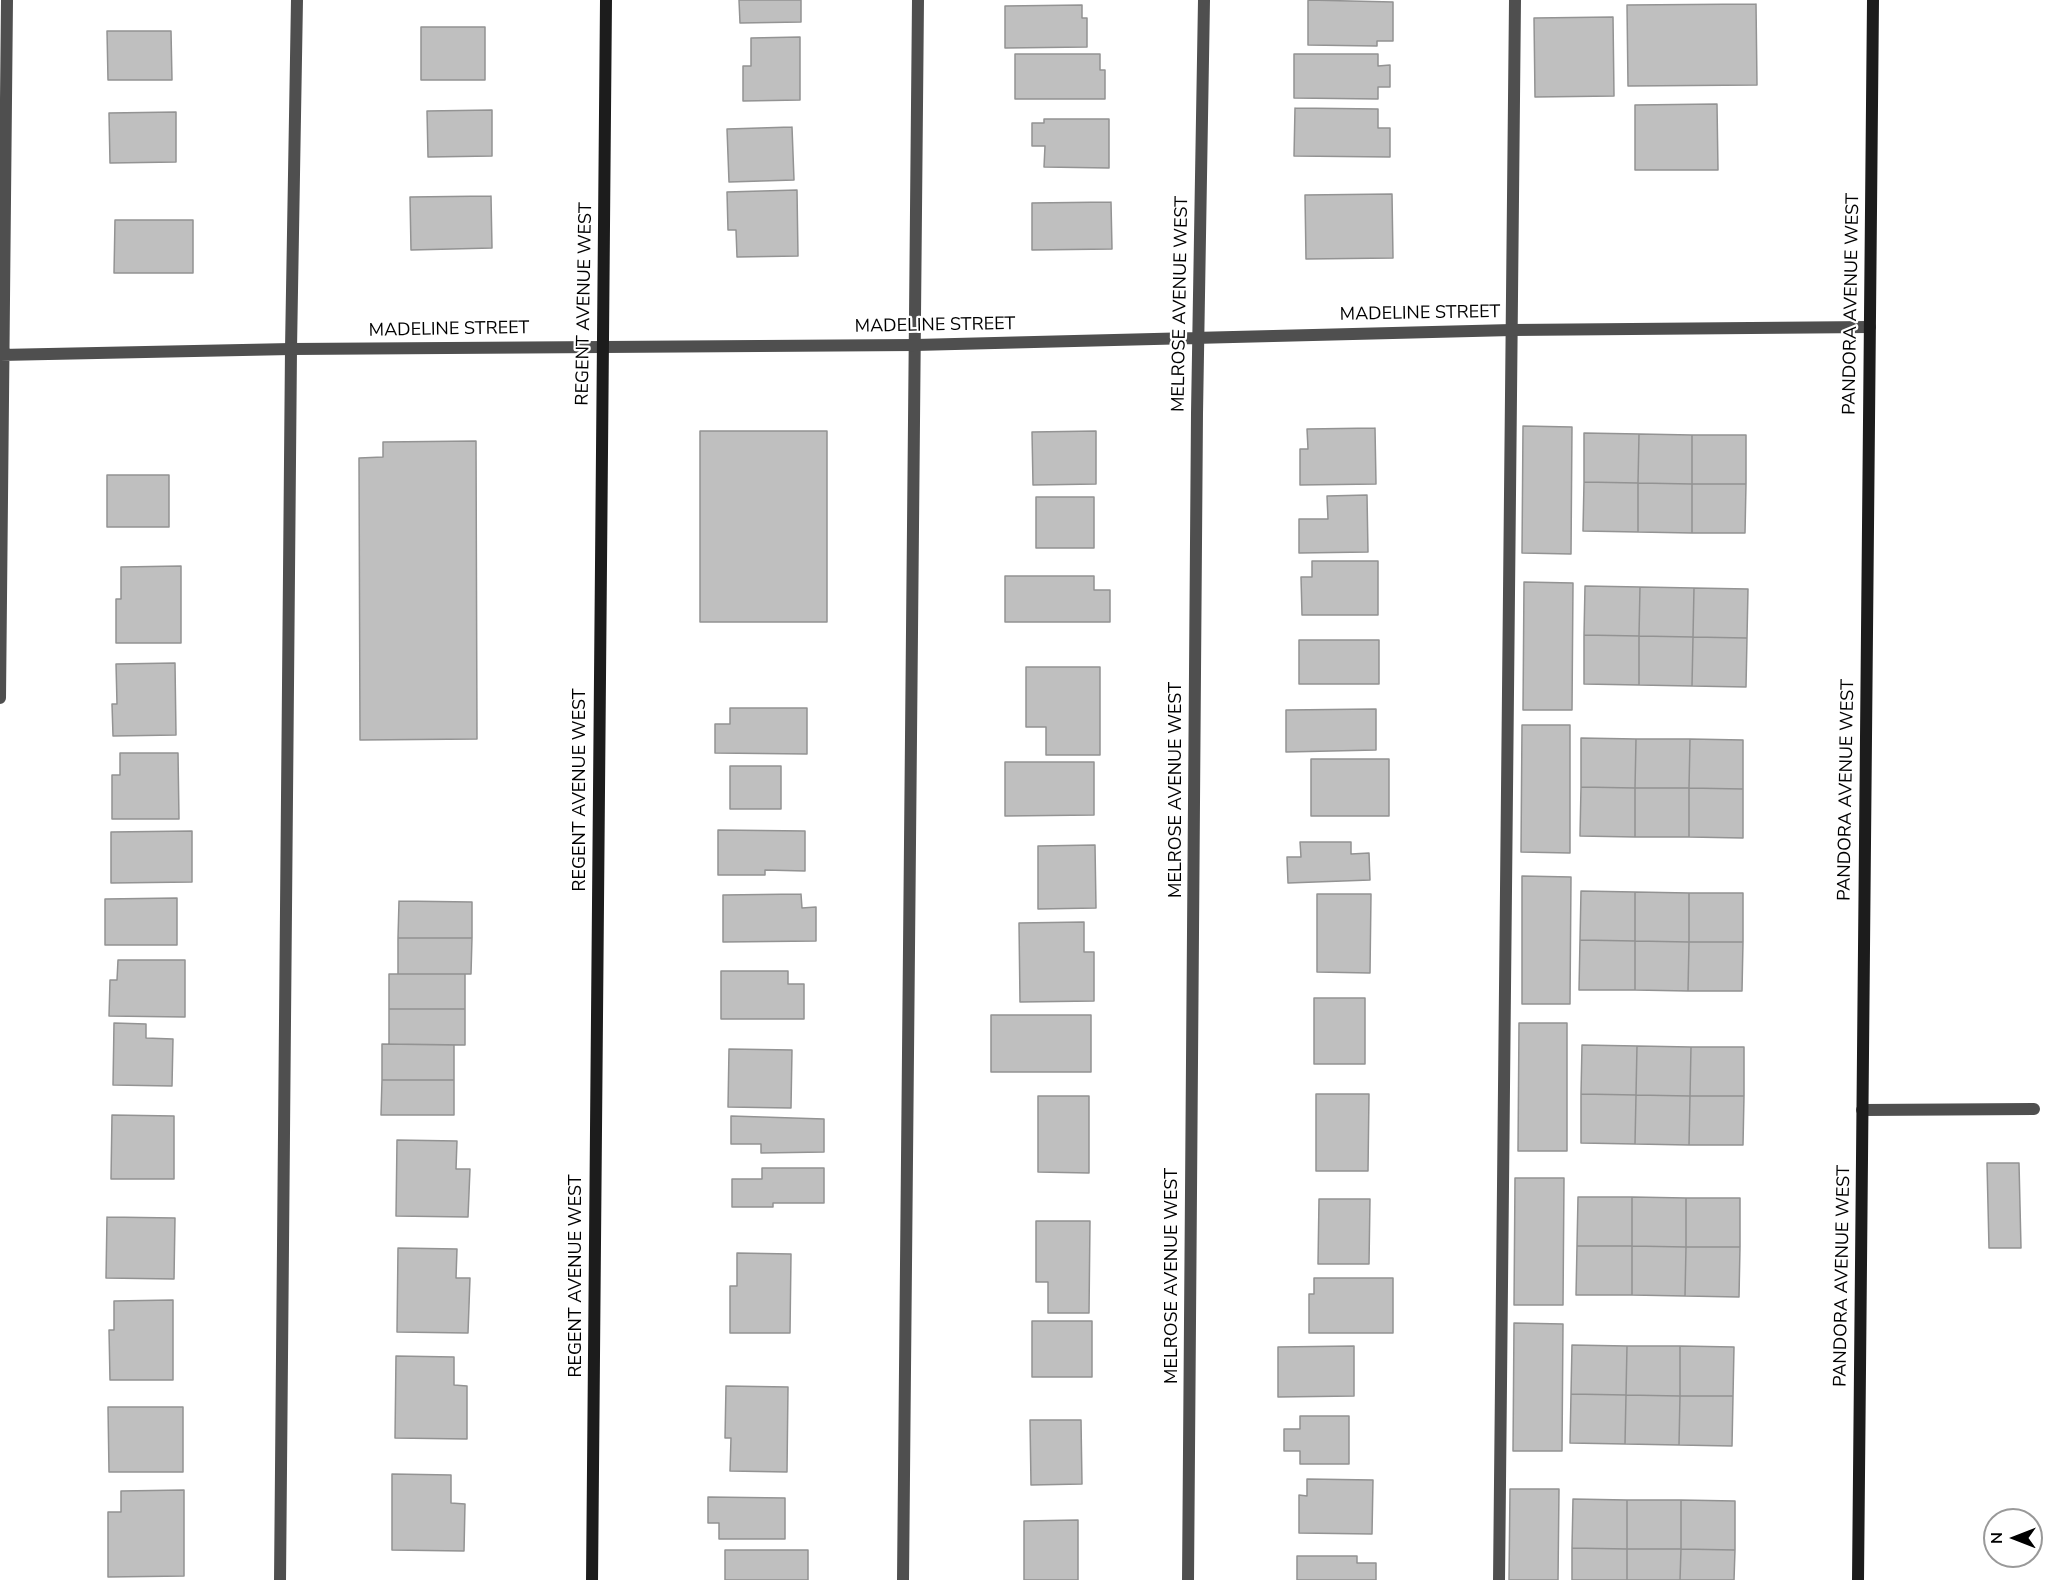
<!DOCTYPE html>
<style>
body{margin:0}
#map{position:relative;width:2055px;height:1580px;overflow:hidden;background:#fff;font-family:"Nunito Sans",sans-serif}
canvas{display:block}
.north{position:absolute;left:1983px;top:1508px;width:60px;height:60px;box-sizing:border-box;background:#fff;border:2px solid #999;border-radius:50%;rotate:270deg;font-size:16px;font-weight:700;line-height:24px;text-align:center;color:#000}
.north::after{content:'';display:block;margin:auto;width:21px;height:27px;background:#000;clip-path:polygon(50% 0,100% 100%,50% 72%,0 100%)}
</style>
<div id="map">
<canvas width="2055" height="1580"></canvas>
<div class="north">N</div>
</div>
<script>
const g = document.querySelector('canvas').getContext('2d');
g.lineJoin = 'round';
function fill(path, color) {
  g.fillStyle = color;
  g.fill(path, 'evenodd');
}
function shape(rows) {
  const path = new Path2D();
  for (const r of rows) {
    path.moveTo(r[0], r[1]);
    for (let i = 2; i < r.length; i += 2) path.lineTo(r[i], r[i + 1]);
  }
  return path;
}
function strokePath(path, color, width, dash) {
  g.strokeStyle = color;
  g.lineWidth = width;
  g.lineCap = dash ? 'butt' : 'round';
  g.setLineDash(dash || []);
  g.stroke(path);
}
function drawText(font, color, halo, rows, align = 'center') {
  g.font = font + ' "Nunito Sans",sans-serif';
  g.lineWidth = 4.5;
  g.setLineDash([]);
  g.textBaseline = 'middle';
  g.strokeStyle = halo;
  g.fillStyle = color;
  for (const [text, x, y, turn = 0] of rows) {
    g.save();
    g.translate(x, y);
    g.rotate((+turn || 0) * Math.PI / 180);
    g.textAlign = isNaN(turn) ? turn : align;
    if (halo) g.strokeText(text, 0, 0);
    g.fillText(text, 0, 0);
    g.restore();
  }
}
const building = shape([
 [739,0,801,0,801,22,740,23,739,0],
 [1308,0,1393,2,1393,41,1377,41,1377,46,1308,45,1308,0],
 [1756,4,1757,85,1628,86,1627,5,1756,4],
 [1082,5,1082,18,1087,18,1087,47,1005,48,1005,6,1082,5],
 [1613,17,1614,96,1535,97,1534,18,1613,17],
 [421,27,485,27,485,80,421,80,421,27],
 [107,31,171,31,172,80,108,80,107,31],
 [800,37,800,100,743,101,743,66,751,66,751,38,800,37],
 [1015,54,1100,54,1100,70,1105,70,1105,99,1015,99,1015,54],
 [1294,54,1378,54,1378,66,1390,65,1390,87,1378,87,1378,99,1294,98,1294,54],
 [1717,104,1718,170,1635,170,1635,105,1717,104],
 [1295,108,1378,109,1378,128,1390,128,1390,157,1294,156,1295,108],
 [492,110,492,156,428,157,427,111,492,110],
 [176,112,176,162,110,163,109,113,176,112],
 [1044,119,1109,119,1109,168,1044,167,1045,146,1032,146,1032,123,1044,123,1044,119],
 [792,127,794,180,729,182,727,129,792,127],
 [797,190,798,256,737,257,736,230,728,230,727,192,797,190],
 [1392,194,1393,258,1306,259,1305,195,1392,194],
 [491,196,492,248,411,250,410,197,491,196],
 [1111,202,1112,249,1032,250,1032,203,1111,202],
 [115,220,193,220,193,273,114,273,115,220],
 [1523,426,1572,427,1571,554,1522,553,1523,426],
 [1375,428,1376,484,1300,485,1300,449,1308,449,1307,429,1375,428],
 [700,431,827,431,827,622,700,622,700,431],
 [1096,431,1096,484,1033,485,1032,432,1096,431],
 [1584,433,1639,434,1638,483,1584,482,1584,433],
 [1639,434,1692,435,1692,484,1638,483,1639,434],
 [1692,435,1746,435,1746,484,1692,484,1692,435],
 [476,441,477,739,360,740,359,458,383,457,383,442,476,441],
 [107,475,169,475,169,527,107,527,107,475],
 [1584,482,1638,483,1638,532,1583,531,1584,482],
 [1638,483,1692,484,1692,533,1638,532,1638,483],
 [1692,484,1746,484,1745,533,1692,533,1692,484],
 [1367,495,1368,552,1299,553,1299,519,1328,519,1327,496,1367,495],
 [1036,497,1094,497,1094,548,1036,548,1036,497],
 [1312,561,1378,561,1378,615,1302,615,1301,577,1312,577,1312,561],
 [181,566,181,643,116,643,116,599,121,599,121,567,181,566],
 [1005,576,1094,576,1094,590,1110,590,1110,622,1005,622,1005,576],
 [1524,582,1573,583,1572,710,1523,710,1524,582],
 [1585,586,1640,587,1639,636,1584,635,1585,586],
 [1640,587,1694,588,1693,637,1639,636,1640,587],
 [1694,588,1748,589,1747,638,1693,637,1694,588],
 [1584,635,1639,636,1639,685,1584,684,1584,635],
 [1639,636,1693,637,1692,686,1639,685,1639,636],
 [1693,637,1747,638,1746,687,1692,686,1693,637],
 [1299,640,1379,640,1379,684,1299,684,1299,640],
 [175,663,176,735,113,736,112,704,117,704,116,664,175,663],
 [1026,667,1100,667,1100,755,1046,755,1046,727,1026,727,1026,667],
 [730,708,807,708,807,754,715,753,715,724,730,724,730,708],
 [1376,709,1376,750,1286,752,1286,710,1376,709],
 [1522,725,1570,725,1570,853,1521,852,1522,725],
 [1581,738,1636,739,1635,788,1581,787,1581,738],
 [1636,739,1690,739,1689,788,1635,788,1636,739],
 [1690,739,1743,740,1743,789,1689,788,1690,739],
 [120,753,178,753,179,819,112,819,112,775,120,775,120,753],
 [1311,759,1389,759,1389,816,1311,816,1311,759],
 [1005,762,1094,762,1094,815,1005,816,1005,762],
 [730,766,781,766,781,809,730,809,730,766],
 [1581,787,1635,788,1635,837,1580,836,1581,787],
 [1635,788,1689,788,1689,837,1635,837,1635,788],
 [1689,788,1743,789,1743,838,1689,837,1689,788],
 [718,830,805,831,805,871,765,870,765,875,718,875,718,830],
 [192,831,192,882,111,883,111,832,192,831],
 [1300,842,1351,842,1351,854,1369,853,1370,880,1288,883,1287,857,1301,857,1300,842],
 [1095,845,1096,908,1038,909,1038,846,1095,845],
 [1522,876,1571,877,1570,1004,1522,1004,1522,876],
 [1581,891,1635,892,1635,941,1580,940,1581,891],
 [1635,892,1689,893,1689,942,1635,941,1635,892],
 [1689,893,1743,893,1743,942,1689,942,1689,893],
 [801,894,802,908,816,907,816,941,723,942,723,895,801,894],
 [1317,894,1371,894,1370,973,1317,972,1317,894],
 [177,898,177,945,105,945,105,899,177,898],
 [399,901,472,902,472,938,398,938,399,901],
 [1084,922,1084,952,1094,952,1094,1001,1020,1002,1019,923,1084,922],
 [398,938,472,938,471,974,398,974,398,938],
 [1580,940,1635,941,1635,990,1579,990,1580,940],
 [1635,941,1689,942,1688,991,1635,990,1635,941],
 [1689,942,1743,942,1742,991,1688,991,1689,942],
 [118,960,185,960,185,1017,109,1016,110,980,117,980,118,960],
 [721,971,788,971,788,984,804,984,804,1019,721,1019,721,971],
 [389,974,465,974,465,1009,389,1009,389,974],
 [1314,998,1365,998,1365,1064,1314,1064,1314,998],
 [389,1009,465,1009,465,1045,389,1044,389,1009],
 [991,1015,1091,1015,1091,1072,991,1072,991,1015],
 [114,1023,146,1024,146,1038,173,1039,172,1086,113,1085,114,1023],
 [1519,1023,1567,1023,1567,1151,1518,1151,1519,1023],
 [382,1044,454,1045,454,1080,382,1080,382,1044],
 [1582,1045,1637,1046,1636,1095,1581,1094,1582,1045],
 [1637,1046,1691,1047,1690,1096,1636,1095,1637,1046],
 [1691,1047,1744,1047,1744,1096,1690,1096,1691,1047],
 [729,1049,792,1050,791,1108,728,1107,729,1049],
 [382,1080,454,1080,454,1115,381,1115,382,1080],
 [1316,1094,1369,1094,1368,1171,1316,1171,1316,1094],
 [1581,1094,1636,1095,1635,1144,1581,1143,1581,1094],
 [1636,1095,1690,1096,1689,1145,1635,1144,1636,1095],
 [1038,1096,1089,1096,1089,1173,1038,1172,1038,1096],
 [1690,1096,1744,1096,1743,1145,1689,1145,1690,1096],
 [112,1115,174,1116,174,1179,111,1179,112,1115],
 [731,1116,824,1119,824,1152,761,1153,761,1144,731,1144,731,1116],
 [397,1140,457,1141,456,1169,470,1169,468,1217,396,1216,397,1140],
 [1987,1163,2019,1163,2021,1248,1989,1248,1987,1163],
 [762,1168,824,1168,824,1203,773,1203,773,1207,732,1207,732,1179,762,1179,762,1168],
 [1515,1178,1564,1178,1563,1305,1514,1305,1515,1178],
 [1578,1197,1632,1197,1632,1246,1577,1246,1578,1197],
 [1632,1197,1686,1198,1686,1247,1632,1246,1632,1197],
 [1686,1198,1740,1198,1740,1247,1686,1247,1686,1198],
 [1319,1199,1370,1199,1369,1264,1318,1264,1319,1199],
 [107,1217,175,1218,174,1279,106,1278,107,1217],
 [1036,1221,1090,1221,1089,1313,1048,1313,1048,1282,1036,1282,1036,1221],
 [1577,1246,1632,1246,1632,1295,1576,1295,1577,1246],
 [1632,1246,1686,1247,1685,1296,1632,1295,1632,1246],
 [1686,1247,1740,1247,1739,1297,1685,1296,1686,1247],
 [398,1248,457,1249,456,1278,470,1278,468,1333,397,1332,398,1248],
 [737,1253,791,1254,790,1333,730,1333,730,1286,737,1286,737,1253],
 [1314,1278,1393,1278,1393,1333,1309,1333,1309,1294,1314,1294,1314,1278],
 [173,1300,173,1380,110,1380,109,1330,114,1330,114,1301,173,1300],
 [1032,1321,1092,1321,1092,1377,1032,1377,1032,1321],
 [1514,1323,1563,1324,1562,1451,1513,1451,1514,1323],
 [1572,1345,1627,1346,1626,1395,1571,1394,1572,1345],
 [1354,1346,1354,1396,1278,1397,1278,1347,1354,1346],
 [1627,1346,1680,1346,1680,1396,1626,1395,1627,1346],
 [1680,1346,1734,1347,1733,1396,1680,1396,1680,1346],
 [396,1356,454,1357,454,1385,467,1386,467,1439,395,1438,396,1356],
 [726,1386,788,1387,787,1472,730,1471,731,1438,725,1438,726,1386],
 [1571,1394,1626,1395,1625,1444,1570,1443,1571,1394],
 [1626,1395,1680,1396,1679,1445,1625,1444,1626,1395],
 [1680,1396,1733,1396,1732,1446,1679,1445,1680,1396],
 [108,1407,183,1407,183,1472,109,1472,108,1407],
 [1300,1416,1349,1416,1349,1464,1300,1464,1300,1451,1284,1451,1284,1429,1300,1429,1300,1416],
 [1030,1420,1081,1420,1082,1484,1031,1485,1030,1420],
 [392,1474,451,1475,451,1503,465,1504,464,1551,392,1550,392,1474],
 [1307,1479,1373,1480,1372,1534,1299,1533,1299,1495,1307,1496,1307,1479],
 [1510,1489,1559,1489,1558,1580,1509,1580,1510,1489],
 [184,1490,184,1576,108,1577,108,1512,121,1512,121,1491,184,1490],
 [708,1497,785,1498,785,1539,719,1539,719,1523,708,1523,708,1497],
 [1573,1499,1627,1500,1627,1549,1572,1548,1573,1499],
 [1627,1500,1681,1500,1681,1549,1627,1549,1627,1500],
 [1681,1500,1735,1501,1735,1550,1681,1549,1681,1500],
 [1078,1520,1078,1580,1024,1580,1024,1521,1078,1520],
 [1572,1548,1627,1549,1627,1580,1572,1580,1572,1548],
 [1627,1549,1681,1549,1680,1580,1627,1580,1627,1549],
 [1681,1549,1735,1550,1734,1580,1680,1580,1681,1549],
 [725,1550,808,1550,808,1580,725,1580,725,1550],
 [1297,1556,1357,1556,1357,1563,1376,1563,1376,1580,1297,1580,1297,1556]
]);
const lane = shape([
 [1862,1110,2034,1109],
 [280,1580,291,349,297,0],
 [903,1580,918,0],
 [1499,1580,1515,0]
]);
const street = shape([
 [0,355,291,349,915,345,1512,330,1870,327],
 [0,698,7,0],
 [1188,1580,1197,413,1204,0]
]);
const secondary = shape([
 [592,1580,606,0],
 [1858,1580,1873,0]
]);
const streetNames = [
 ["REGENT AVENUE WEST",585,304,-89],
 ["MELROSE AVENUE WEST",1181,304,-89],
 ["PANDORA AVENUE WEST",1852,304,-89],
 ["MADELINE STREET",1420,314,-1],
 ["MADELINE STREET",935,326,-1],
 ["MADELINE STREET",449,330,-1],
 ["REGENT AVENUE WEST",581,790,-90],
 ["MELROSE AVENUE WEST",1177,790,-90],
 ["PANDORA AVENUE WEST",1847,790,-89],
 ["REGENT AVENUE WEST",577,1276,-90],
 ["MELROSE AVENUE WEST",1173,1276,-90],
 ["PANDORA AVENUE WEST",1843,1276,-89]
];
fill(building, '#bfbfbf');
strokePath(building, '#939393', 1.5);
strokePath(lane, '#4f4f4f', 12);
strokePath(street, '#4f4f4f', 12);
strokePath(secondary, '#1c1c1c', 12);
drawText('18px', '#000', '#fff', streetNames);
</script>
